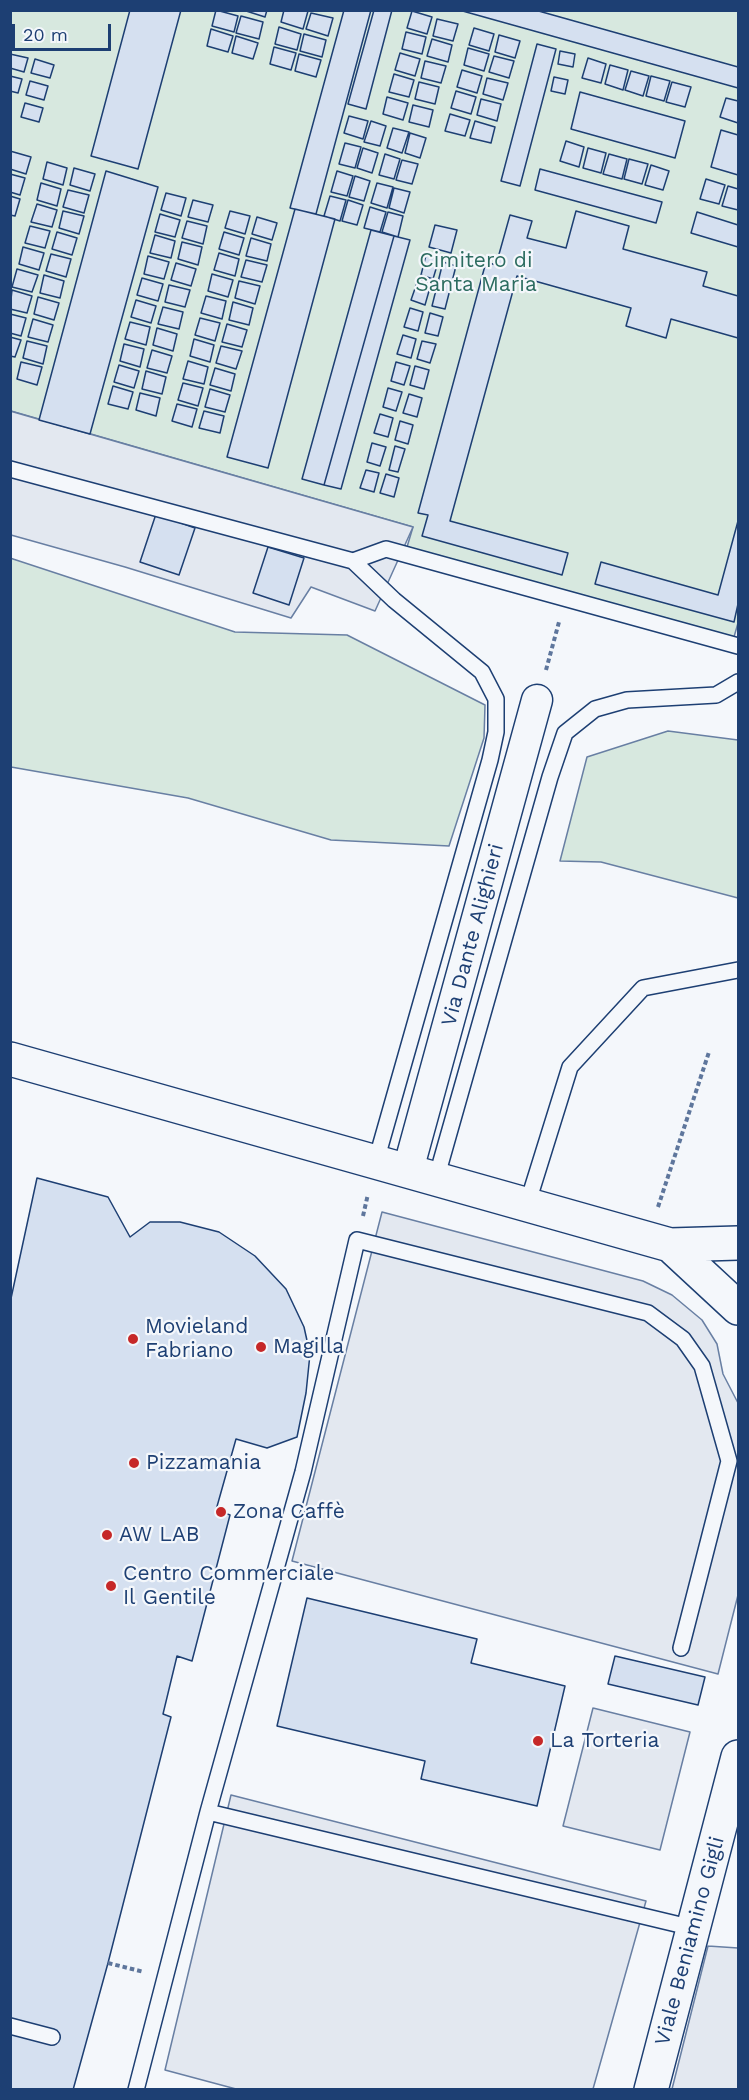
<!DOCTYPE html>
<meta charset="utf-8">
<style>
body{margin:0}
#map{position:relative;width:749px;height:2100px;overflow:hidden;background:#f4f7fb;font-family:"Work Sans",sans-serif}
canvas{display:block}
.frame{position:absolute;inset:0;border:12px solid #1d3f73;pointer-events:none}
.scale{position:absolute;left:12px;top:24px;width:99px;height:27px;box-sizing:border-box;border:3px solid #1d3f73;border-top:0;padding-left:8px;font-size:18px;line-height:21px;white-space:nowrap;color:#1d3f73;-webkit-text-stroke:4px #f4f7fb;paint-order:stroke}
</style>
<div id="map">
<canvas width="749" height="2100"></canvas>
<div class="frame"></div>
<div class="scale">20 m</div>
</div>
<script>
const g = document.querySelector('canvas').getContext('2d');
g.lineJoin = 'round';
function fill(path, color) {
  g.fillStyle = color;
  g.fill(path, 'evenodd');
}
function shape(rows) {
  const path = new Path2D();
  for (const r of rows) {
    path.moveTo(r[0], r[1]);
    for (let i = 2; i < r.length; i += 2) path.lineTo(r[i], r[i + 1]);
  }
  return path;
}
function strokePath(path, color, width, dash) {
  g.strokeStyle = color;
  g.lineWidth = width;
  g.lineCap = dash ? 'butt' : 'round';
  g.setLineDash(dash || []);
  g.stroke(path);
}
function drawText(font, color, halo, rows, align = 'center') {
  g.font = font + ' "Work Sans",sans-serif';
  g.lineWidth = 4.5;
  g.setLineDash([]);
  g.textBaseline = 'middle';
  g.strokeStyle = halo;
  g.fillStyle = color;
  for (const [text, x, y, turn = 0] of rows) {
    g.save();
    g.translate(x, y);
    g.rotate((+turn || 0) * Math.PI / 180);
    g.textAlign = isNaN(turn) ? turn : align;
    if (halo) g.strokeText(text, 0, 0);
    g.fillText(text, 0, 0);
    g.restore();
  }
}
const green = shape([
 [10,11,738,11,738,623,734,637,407,547,413,527,11,411,10,11],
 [10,558,235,632,347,635,485,705,484,738,449,846,331,840,188,798,11,767,10,558],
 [668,731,738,740,738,898,601,862,560,861,587,757,668,731]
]);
const parking = shape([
 [10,411,413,527,375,611,311,587,291,618,125,567,11,535,10,411],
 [382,1212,643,1281,672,1295,702,1320,717,1344,723,1374,738,1403,738,1595,718,1674,292,1561,382,1212],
 [593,1708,690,1732,660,1850,563,1826,593,1708],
 [231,1795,646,1901,593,2089,236,2089,165,2070,231,1795],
 [708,1946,738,1948,738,2089,672,2089,708,1946]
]);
const building = shape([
 [130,10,181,10,138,169,91,156,130,10],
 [216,10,238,16,234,32,212,26,216,10],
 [243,10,267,10,265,17,243,10],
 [284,10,308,11,303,29,281,22,284,10],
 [344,10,371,10,316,214,290,208,344,10],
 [374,10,392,10,366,109,348,104,374,10],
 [459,10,535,10,738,67,738,88,459,10],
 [412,11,432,17,427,34,407,28,412,11],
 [311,13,333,18,328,36,306,29,311,13],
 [241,16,263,22,259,39,236,33,241,16],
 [437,19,458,24,453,41,433,36,437,19],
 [279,27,301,34,297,50,275,44,279,27],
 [474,28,494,34,489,51,469,45,474,28],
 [211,29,233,36,228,52,207,46,211,29],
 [406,32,426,37,422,54,402,49,406,32],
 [304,34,326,40,322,57,300,51,304,34],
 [499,35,520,41,515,58,495,52,499,35],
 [236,36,258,43,253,59,232,53,236,36],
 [432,39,452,45,448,62,427,56,432,39],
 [537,44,556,49,520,186,501,181,537,44],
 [274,47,296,53,291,70,270,64,274,47],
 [468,48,489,54,484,71,464,65,468,48],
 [560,51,575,54,573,67,558,64,560,51],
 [400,53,420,59,415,76,395,70,400,53],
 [10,54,28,58,24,72,10,68,10,54],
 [299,54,321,60,316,77,295,71,299,54],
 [494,56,514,61,509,78,489,72,494,56],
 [588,58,606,64,601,83,582,78,588,58],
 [35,59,54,65,50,78,31,73,35,59],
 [425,61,446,66,441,83,421,78,425,61],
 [610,65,628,70,623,90,605,84,610,65],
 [462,70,482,76,477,93,457,87,462,70],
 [631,71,649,76,643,96,625,90,631,71],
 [394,74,414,80,409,97,389,92,394,74],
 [10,76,22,79,18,93,10,91,10,76],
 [651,76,670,81,664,101,646,96,651,76],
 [554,77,568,80,565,94,551,91,554,77],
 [487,78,508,83,503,100,483,94,487,78],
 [30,81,48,86,44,100,26,95,30,81],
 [419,82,439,87,435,104,415,99,419,82],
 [672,82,691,87,685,107,666,102,672,82],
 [456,91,476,97,471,114,451,108,456,91],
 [580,92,685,121,675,158,571,129,580,92],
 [387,97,408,103,403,120,383,114,387,97],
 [726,98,738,101,738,123,720,117,726,98],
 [481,99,501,104,497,121,477,115,481,99],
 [25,103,43,108,39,122,21,117,25,103],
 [413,105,433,110,429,127,409,122,413,105],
 [450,114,470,120,465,136,445,131,450,114],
 [349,116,368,121,363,139,344,133,349,116],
 [371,121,386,126,380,146,364,142,371,121],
 [475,121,495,127,491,143,470,138,475,121],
 [393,128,409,132,402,153,387,148,393,128],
 [721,130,738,135,738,175,711,167,721,130],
 [410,133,426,138,420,158,405,153,410,133],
 [566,141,584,147,579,167,560,161,566,141],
 [345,143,361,147,355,168,339,164,345,143],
 [363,148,378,153,372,173,357,168,363,148],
 [588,148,606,153,601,173,583,168,588,148],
 [10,151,31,157,26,174,10,169,10,151],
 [385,154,400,159,394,179,379,175,385,154],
 [609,154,627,159,622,179,603,174,609,154],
 [629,159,648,164,642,184,624,179,629,159],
 [402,160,418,164,412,184,396,180,402,160],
 [47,162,67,168,63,185,43,179,47,162],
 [651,165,669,171,663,190,645,185,651,165],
 [74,168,95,174,90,191,70,185,74,168],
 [540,169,662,202,656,223,535,190,540,169],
 [106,171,158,187,90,434,39,420,106,171],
 [337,171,353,176,347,196,331,192,337,171],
 [10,174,25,178,20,195,10,192,10,174],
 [355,176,370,181,364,201,349,197,355,176],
 [706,179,725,185,719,204,700,199,706,179],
 [41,183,61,189,57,206,37,200,41,183],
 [377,183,393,187,387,208,371,203,377,183],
 [728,186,738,189,738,210,722,206,728,186],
 [394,188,410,192,404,213,389,208,394,188],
 [68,190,89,195,84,213,63,207,68,190],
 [166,193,186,198,181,216,161,210,166,193],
 [10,196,20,199,15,216,10,215,10,196],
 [330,196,346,200,340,221,324,216,330,196],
 [193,200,213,205,208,222,188,217,193,200],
 [348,200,363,205,357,225,342,221,348,200],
 [37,204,57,210,52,227,31,222,37,204],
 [370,207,386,212,380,232,364,228,370,207],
 [295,209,335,219,268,468,227,457,295,209],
 [63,211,84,216,79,234,59,228,63,211],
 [230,211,250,216,245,234,225,228,230,211],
 [576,211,629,226,623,249,707,272,703,286,738,296,738,338,671,319,666,338,626,326,631,308,517,276,450,521,568,553,562,575,422,536,428,515,418,513,486,262,496,265,510,215,532,221,527,238,566,248,576,211],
 [388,212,403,216,398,237,382,232,388,212],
 [697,212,738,225,738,247,691,233,697,212],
 [160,214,180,220,175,237,155,232,160,214],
 [257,217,277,223,272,240,252,234,257,217],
 [187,221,207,226,203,244,182,238,187,221],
 [435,225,457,230,451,253,429,247,435,225],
 [30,226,50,231,45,248,25,243,30,226],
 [371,230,394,236,324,485,302,479,371,230],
 [57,232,77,238,72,255,52,249,57,232],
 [224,232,244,238,239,255,219,249,224,232],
 [155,235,175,241,171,258,150,253,155,235],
 [394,236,410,240,341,489,324,485,394,236],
 [251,238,271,244,267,261,246,256,251,238],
 [182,242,202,247,198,265,178,259,182,242],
 [23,247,44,253,39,270,19,264,23,247],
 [219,253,239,259,235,276,214,270,219,253],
 [51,254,71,259,66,277,46,271,51,254],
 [426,255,439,259,433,279,421,275,426,255],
 [148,256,169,262,164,279,144,274,148,256],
 [246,260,267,265,262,282,241,277,246,260],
 [443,262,456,266,445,309,432,306,443,262],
 [176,263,196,269,191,286,171,280,176,263],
 [17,269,38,275,32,292,12,287,17,269],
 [212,274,233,280,228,297,208,291,212,274],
 [44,275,64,281,60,298,40,293,44,275],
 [142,278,163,284,158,301,137,295,142,278],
 [418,280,431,284,425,305,411,300,418,280],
 [239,281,260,286,255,304,235,298,239,281],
 [169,285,190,290,185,307,165,302,169,285],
 [12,290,32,296,27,313,10,309,12,290],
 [206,296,226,301,222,319,201,313,206,296],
 [38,297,59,303,54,320,34,314,38,297],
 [136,300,156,306,151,323,131,317,136,300],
 [233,302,253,308,249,325,229,320,233,302],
 [163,307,183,312,179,329,158,324,163,307],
 [410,308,423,312,418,331,404,327,410,308],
 [430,313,443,317,438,336,425,333,430,313],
 [10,314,26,318,21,336,10,333,10,314],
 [200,318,220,323,215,341,195,335,200,318],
 [33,319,53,325,48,342,28,337,33,319],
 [130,322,150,327,146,345,125,339,130,322],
 [227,324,247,330,242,347,222,342,227,324],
 [157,328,177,334,173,351,153,345,157,328],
 [403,335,416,339,411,358,397,354,403,335],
 [10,337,21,340,15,357,10,356,10,337],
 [194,339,214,345,210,362,190,356,194,339],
 [27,341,47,346,43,364,23,358,27,341],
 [422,341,436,344,430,363,417,359,422,341],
 [124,344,144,349,140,367,120,361,124,344],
 [221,346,242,351,236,369,216,363,221,346],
 [152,350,172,356,167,373,147,368,152,350],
 [188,361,208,367,204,384,183,379,188,361],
 [21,362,42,367,37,385,17,379,21,362],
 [396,362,410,366,404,385,391,381,396,362],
 [119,365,139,371,134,388,114,382,119,365],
 [415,366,429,370,424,389,410,385,415,366],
 [215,368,235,374,231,391,210,385,215,368],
 [146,371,166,377,162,394,142,389,146,371],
 [183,383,203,388,198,406,178,400,183,383],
 [113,386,133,392,128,409,108,404,113,386],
 [388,388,402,392,396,411,383,407,388,388],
 [210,389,230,395,225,412,205,407,210,389],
 [140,393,160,398,156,416,136,410,140,393],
 [409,394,422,398,417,417,403,413,409,394],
 [177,404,197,409,192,427,172,421,177,404],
 [204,411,224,416,220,433,199,428,204,411],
 [380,414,393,418,388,437,374,433,380,414],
 [400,421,413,425,408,444,395,440,400,421],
 [372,443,386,447,380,466,367,462,372,443],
 [395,446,405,449,398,472,389,470,395,446],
 [366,470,379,473,374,492,360,488,366,470],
 [386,474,399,478,394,497,380,493,386,474],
 [156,514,195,528,179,575,140,562,156,514],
 [738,521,738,604,734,622,595,584,601,562,718,595,738,521],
 [268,547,304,558,289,605,253,593,268,547],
 [37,1178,108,1197,130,1237,150,1222,180,1222,219,1232,255,1256,286,1289,304,1327,310,1354,306,1393,297,1437,267,1448,236,1439,216,1510,230,1515,192,1661,177,1656,163,1714,171,1717,108,1963,73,2090,10,2090,10,1303,37,1178],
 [307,1598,477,1639,471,1663,565,1686,537,1806,421,1779,425,1761,277,1726,307,1598],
 [615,1656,705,1677,698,1705,608,1684,615,1656]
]);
const path = shape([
 [546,670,559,622],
 [658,1207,709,1052],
 [363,1216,368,1194],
 [108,1963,144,1972]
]);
const lane = shape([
 [10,469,353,561,394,600,482,672,496,699,496,732,490,760,376,1161],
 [353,561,386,549,738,646],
 [436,1179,550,777,565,733,595,709,627,700,716,695,738,682],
 [527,1205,570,1067,643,988,738,970],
 [208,1812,693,1928],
 [10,2026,52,2037],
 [136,2090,208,1812,303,1472,357,1240,648,1313,683,1339,702,1366,729,1461,681,1648]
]);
const street = shape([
 [408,1170,537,700]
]);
const secondary = shape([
 [10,1059,670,1245,738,1243],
 [670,1245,738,1308],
 [651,2090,738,1757]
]);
const markers = [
 [133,1339,6,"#c62828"],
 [261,1347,6,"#c62828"],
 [134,1463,6,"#c62828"],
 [221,1512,6,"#c62828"],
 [107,1535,6,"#c62828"],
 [111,1586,6,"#c62828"],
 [538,1741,6,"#c62828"]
];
const parkNames = [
 ["Cimitero di",476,261],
 ["Santa Maria",476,285]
];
const streetNames = [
 ["Via Dante Alighieri",473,935,-75],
 ["Viale Beniamino Gigli",690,1941,-75]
];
const poiNames = [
 ["Movieland",145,1327],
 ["Fabriano",145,1351],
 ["Magilla",273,1347],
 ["Pizzamania",146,1463],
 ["Zona Caffè",233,1512],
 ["AW LAB",119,1535],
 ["Centro Commerciale",123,1574],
 ["Il Gentile",123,1598],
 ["La Torteria",550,1741]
];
fill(green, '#d7e8df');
strokePath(green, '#687fa3', 1.5);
fill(parking, '#e3e8f0');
strokePath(parking, '#687fa3', 1.5);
fill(building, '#d5e0f0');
strokePath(building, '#1d3f73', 1.5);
strokePath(lane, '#1d3f73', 18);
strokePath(street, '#1d3f73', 33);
strokePath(secondary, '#1d3f73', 36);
strokePath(path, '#5e769c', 4, [4.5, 3]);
strokePath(lane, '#f4f7fb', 15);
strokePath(street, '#f4f7fb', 30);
strokePath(secondary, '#f4f7fb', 33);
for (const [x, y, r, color] of markers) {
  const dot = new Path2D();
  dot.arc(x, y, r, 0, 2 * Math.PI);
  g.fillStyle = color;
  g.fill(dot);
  strokePath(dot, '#f4f7fb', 2);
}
drawText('21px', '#2c6c60', '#f4f7fb', parkNames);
drawText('21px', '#1d3f73', '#f4f7fb', streetNames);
drawText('21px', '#1d3f73', '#f4f7fb', poiNames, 'left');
</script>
